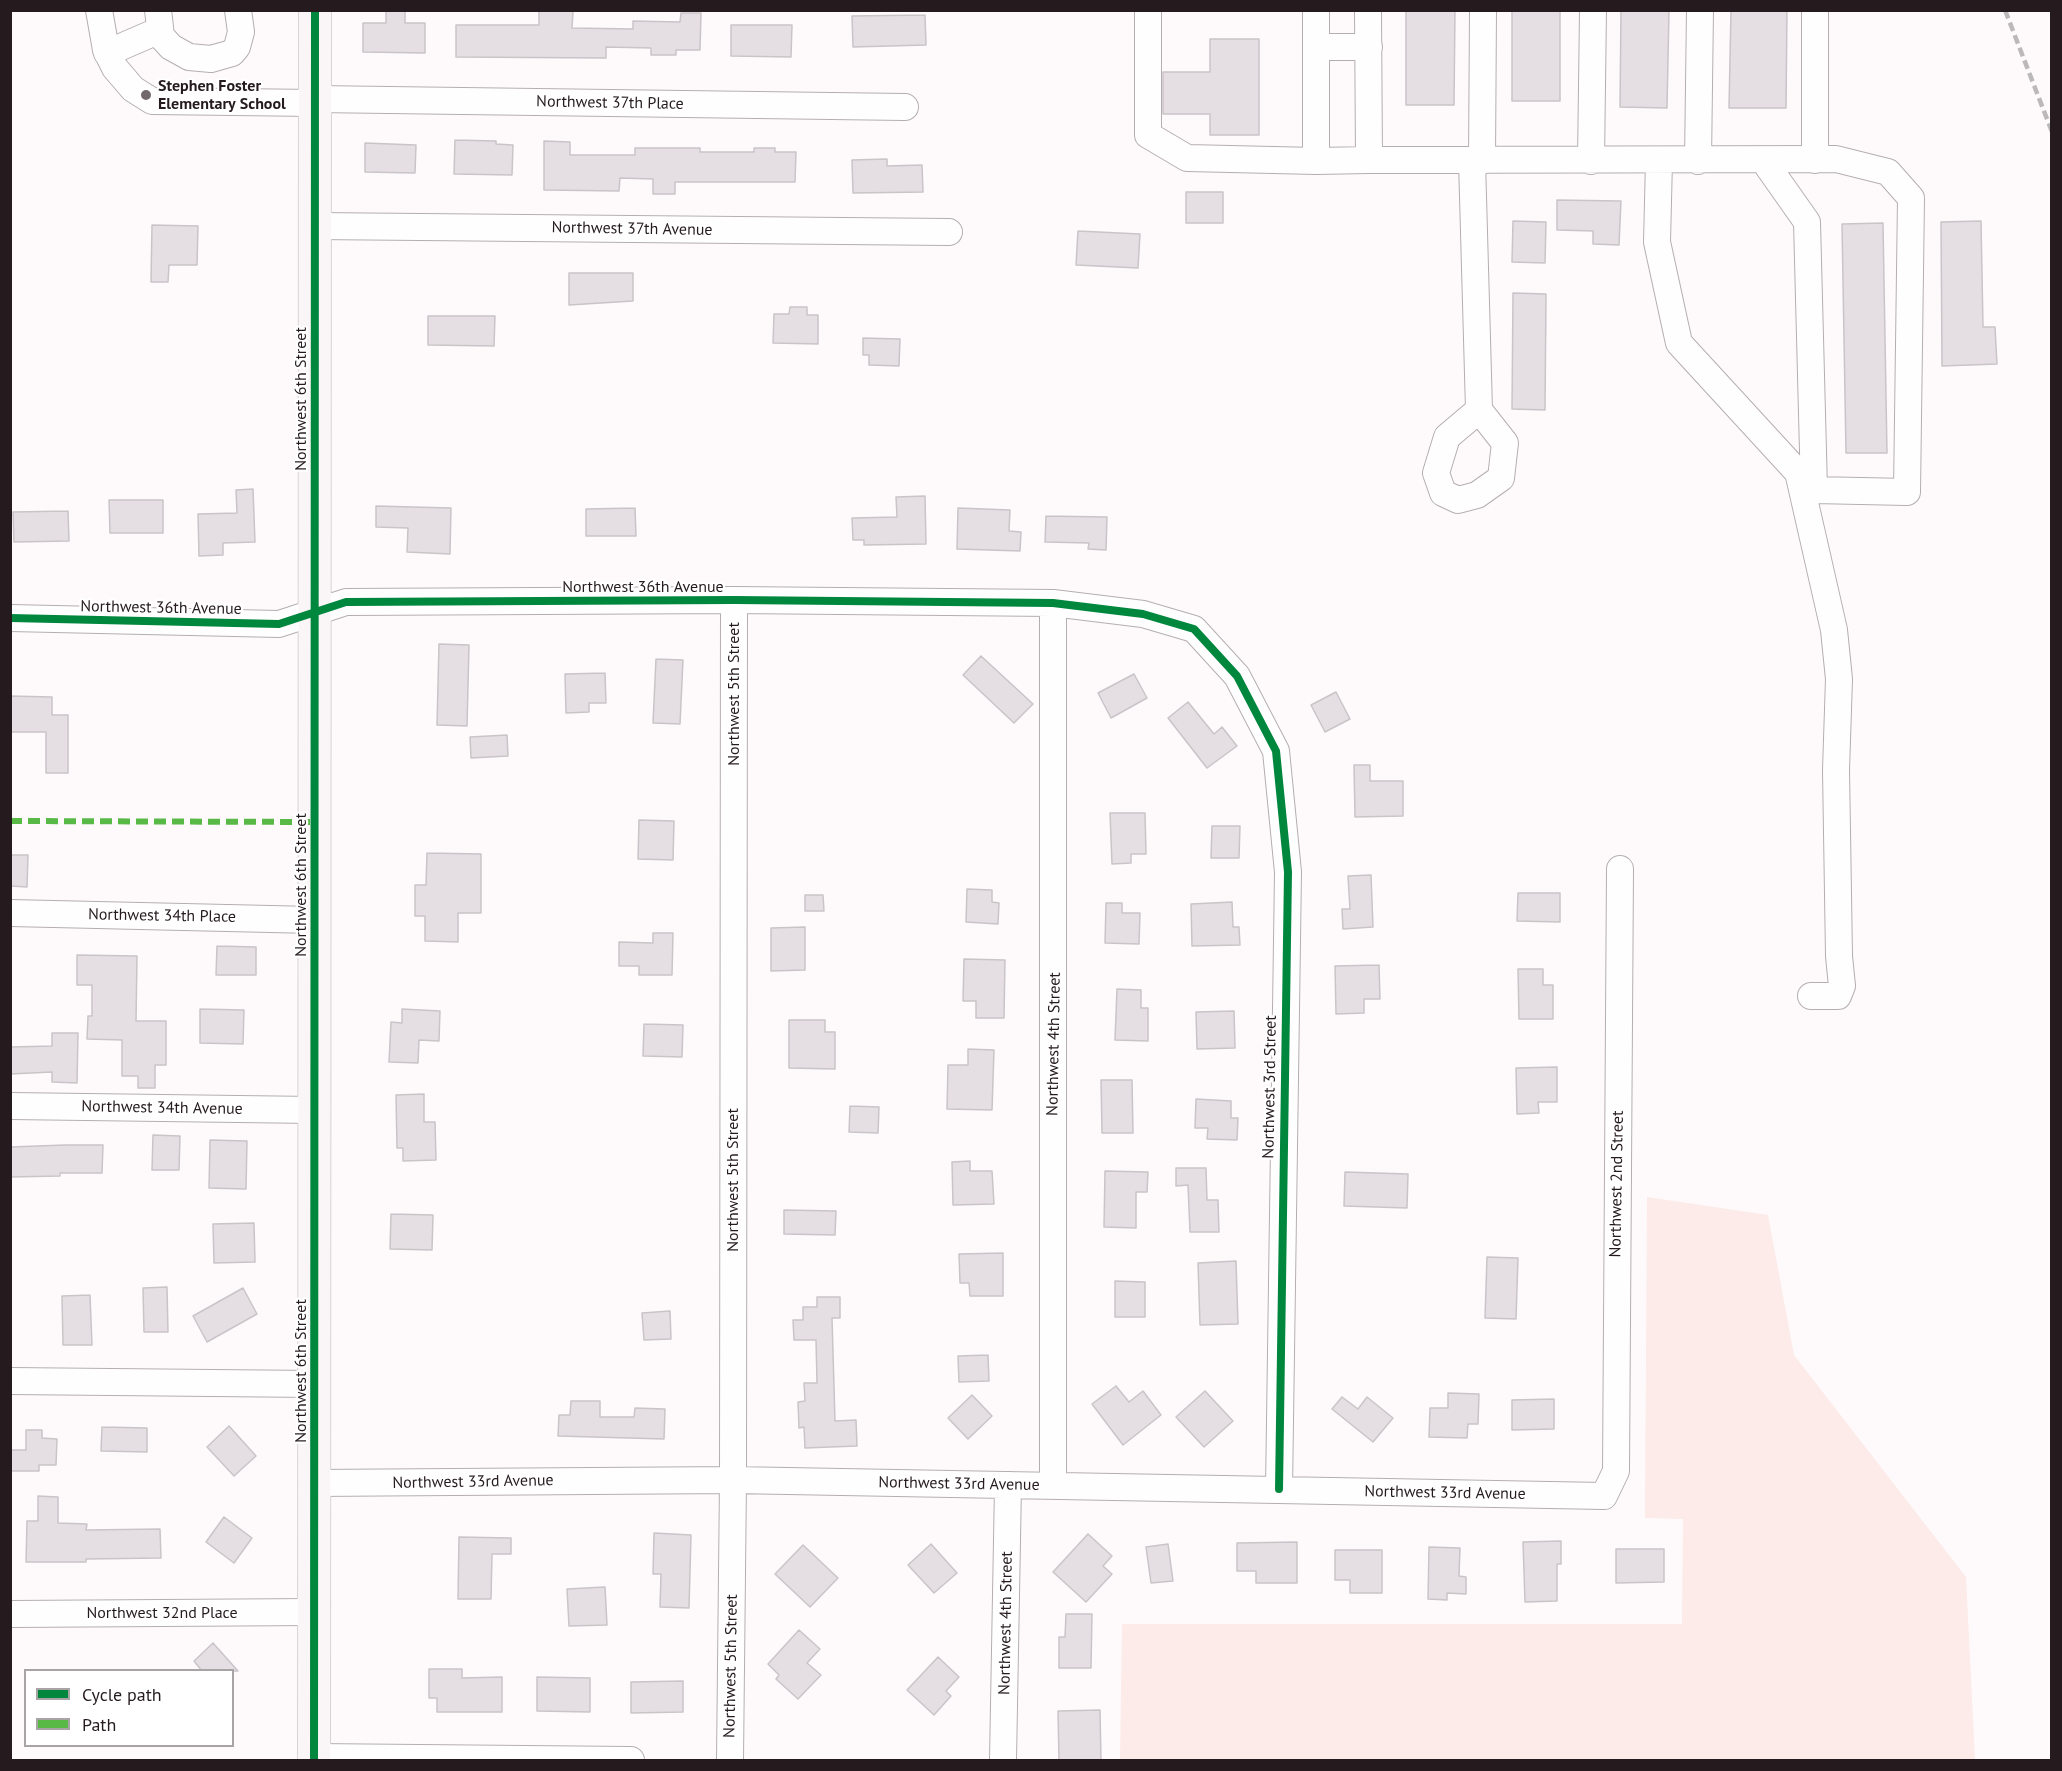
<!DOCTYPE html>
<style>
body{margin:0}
#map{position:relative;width:2062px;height:1771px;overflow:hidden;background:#fefafc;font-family:"PT Sans",sans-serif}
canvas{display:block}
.frame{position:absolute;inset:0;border:12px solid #251b1f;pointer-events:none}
.legend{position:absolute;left:24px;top:1669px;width:210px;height:78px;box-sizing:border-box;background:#fff;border:2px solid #a8a4a5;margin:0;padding:8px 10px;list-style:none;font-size:18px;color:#251b1f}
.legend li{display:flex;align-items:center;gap:12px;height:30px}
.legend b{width:30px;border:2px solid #a8a4a5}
</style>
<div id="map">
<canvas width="2062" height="1771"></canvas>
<div class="frame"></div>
<ul class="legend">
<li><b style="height:8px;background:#00873e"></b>Cycle path</li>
<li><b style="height:8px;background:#58b947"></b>Path</li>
</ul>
</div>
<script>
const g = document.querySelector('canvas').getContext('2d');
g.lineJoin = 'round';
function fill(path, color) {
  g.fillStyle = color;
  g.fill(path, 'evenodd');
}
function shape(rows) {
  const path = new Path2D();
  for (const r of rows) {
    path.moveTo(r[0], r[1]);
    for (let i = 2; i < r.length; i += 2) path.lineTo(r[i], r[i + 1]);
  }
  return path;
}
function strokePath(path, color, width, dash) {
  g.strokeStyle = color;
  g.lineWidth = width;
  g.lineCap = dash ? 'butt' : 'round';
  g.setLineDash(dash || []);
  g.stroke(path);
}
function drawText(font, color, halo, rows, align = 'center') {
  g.font = font + ' "PT Sans",sans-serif';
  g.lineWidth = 4.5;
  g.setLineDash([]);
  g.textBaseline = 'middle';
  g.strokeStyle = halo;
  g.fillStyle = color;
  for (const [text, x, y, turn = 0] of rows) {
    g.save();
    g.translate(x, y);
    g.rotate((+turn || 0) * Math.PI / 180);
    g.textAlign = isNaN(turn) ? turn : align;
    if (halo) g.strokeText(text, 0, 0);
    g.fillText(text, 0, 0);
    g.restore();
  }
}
const green = shape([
 [1647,1197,1768,1215,1794,1355,1966,1577,1975,1760,1120,1760,1122,1624,1682,1624,1683,1519,1645,1518]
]);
const building = shape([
 [386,10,405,10,405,23,425,23,425,53,363,52,363,23,386,23,386,10],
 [1406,10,1455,10,1454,105,1406,105,1406,10],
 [1512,10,1560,10,1560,101,1512,101,1512,10],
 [1621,10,1669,10,1667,108,1620,107,1621,10],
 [1731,10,1787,10,1786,108,1729,108,1731,10],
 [539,11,573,11,572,28,633,29,633,21,680,22,681,13,701,13,700,50,676,50,676,55,651,55,651,48,606,47,606,58,456,57,456,25,539,25,539,11],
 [925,15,926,45,853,47,852,16,925,15],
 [731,25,792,25,791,57,731,56,731,25],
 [1210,39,1259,39,1259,135,1210,135,1210,114,1163,114,1163,72,1210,72,1210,39],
 [455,140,496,141,496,144,513,145,512,175,454,174,455,140],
 [544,141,570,142,570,155,635,155,635,148,700,148,700,152,754,152,754,148,775,148,775,152,796,152,795,182,675,182,675,194,653,194,653,179,620,178,619,191,544,190,544,141],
 [365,143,416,145,415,173,365,172,365,143],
 [887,159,887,166,922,165,923,192,853,193,852,160,887,159],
 [1186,192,1223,192,1223,223,1186,223,1186,192],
 [1557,200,1621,201,1619,245,1593,244,1593,231,1557,230,1557,200],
 [1513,221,1546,222,1545,263,1512,262,1513,221],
 [1981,221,1983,327,1995,327,1997,364,1942,366,1941,222,1981,221],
 [1883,223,1887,453,1846,453,1842,224,1883,223],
 [152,225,198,226,197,265,169,265,168,282,151,282,152,225],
 [1078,231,1140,234,1138,268,1076,265,1078,231],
 [569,273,633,273,633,301,569,305,569,273],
 [1513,293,1546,294,1545,410,1512,409,1513,293],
 [790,307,807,307,807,315,818,315,818,344,773,343,774,314,789,314,790,307],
 [428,316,495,316,494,346,428,345,428,316],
 [863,338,900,339,899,366,869,365,869,355,863,355,863,338],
 [253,489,255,542,223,543,223,555,199,556,198,514,237,513,236,490,253,489],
 [925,496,926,544,864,545,864,540,853,540,852,518,897,517,896,497,925,496],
 [109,500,163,500,163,533,110,533,109,500],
 [376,506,451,508,450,554,407,552,408,528,376,527,376,506],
 [635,508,636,536,586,536,586,509,635,508],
 [958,508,1010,510,1009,531,1021,532,1020,551,957,549,958,508],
 [68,511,69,541,14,542,13,512,68,511],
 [1046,516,1107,517,1106,550,1088,549,1089,543,1045,542,1046,516],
 [439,644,469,645,467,726,437,725,439,644],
 [981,656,1033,704,1014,723,963,675,981,656],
 [656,659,683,660,680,724,653,723,656,659],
 [605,673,606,703,589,703,589,712,566,713,565,674,605,673],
 [1134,674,1147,698,1111,718,1098,693,1134,674],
 [1336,692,1350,719,1325,732,1311,705,1336,692],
 [10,696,52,697,52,715,68,715,68,773,46,773,46,732,10,732,10,696],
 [1188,702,1214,734,1222,727,1237,746,1207,768,1168,718,1188,702],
 [507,735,508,756,471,758,470,737,507,735],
 [1354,765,1370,765,1370,781,1403,781,1403,816,1355,817,1354,765],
 [1110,813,1145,813,1146,854,1131,854,1131,863,1112,864,1110,813],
 [639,820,674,821,673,860,638,859,639,820],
 [1212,826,1240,826,1239,858,1211,858,1212,826],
 [427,853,481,854,481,913,458,913,458,942,425,941,425,916,415,916,415,885,426,885,427,853],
 [10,855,28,855,27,887,10,886,10,855],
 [1371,875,1373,927,1343,929,1342,909,1350,909,1348,876,1371,875],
 [967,889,992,890,992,902,999,903,998,924,966,922,967,889],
 [1518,893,1560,893,1560,922,1517,921,1518,893],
 [805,895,823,895,824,911,805,911,805,895],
 [1232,902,1233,927,1239,927,1240,945,1192,946,1191,904,1232,902],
 [1106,903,1122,903,1122,913,1140,913,1139,944,1105,943,1106,903],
 [805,927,805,970,771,971,771,928,805,927],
 [653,933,673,933,672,975,639,975,639,966,619,966,619,942,653,943,653,933],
 [217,946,256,947,256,975,216,975,217,946],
 [77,955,137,956,136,1021,166,1021,166,1065,155,1065,155,1088,138,1088,138,1076,122,1076,122,1040,87,1039,88,1016,92,1016,92,985,77,985,77,955],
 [964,959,1005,960,1004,1018,976,1018,976,1001,963,1001,964,959],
 [1379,965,1380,999,1364,999,1364,1013,1336,1014,1335,966,1379,965],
 [1518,969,1543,969,1543,985,1553,985,1553,1019,1519,1019,1518,969],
 [1117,989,1141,990,1141,1008,1148,1008,1148,1041,1115,1040,1117,989],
 [200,1009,244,1010,243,1044,200,1043,200,1009],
 [402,1009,440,1011,439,1041,419,1040,418,1063,389,1062,391,1022,402,1023,402,1009],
 [1234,1011,1235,1048,1197,1049,1196,1012,1234,1011],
 [789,1020,825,1020,825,1032,835,1032,835,1069,789,1068,789,1020],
 [644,1024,683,1025,682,1057,643,1056,644,1024],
 [52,1033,78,1033,77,1083,52,1082,52,1072,10,1074,10,1047,52,1046,52,1033],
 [968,1049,994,1050,992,1110,947,1109,948,1065,968,1065,968,1049],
 [1557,1067,1557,1102,1538,1102,1539,1113,1517,1114,1516,1068,1557,1067],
 [1101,1080,1132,1080,1133,1133,1102,1133,1101,1080],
 [424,1094,424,1122,435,1122,436,1160,403,1161,403,1148,397,1148,396,1095,424,1094],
 [1196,1099,1231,1101,1231,1118,1238,1118,1237,1140,1207,1139,1208,1128,1195,1128,1196,1099],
 [850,1106,879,1107,878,1133,849,1132,850,1106],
 [153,1135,180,1136,179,1170,152,1170,153,1135],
 [210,1140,247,1141,246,1189,209,1188,210,1140],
 [65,1145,103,1145,102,1173,60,1173,60,1176,10,1177,10,1147,65,1145],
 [970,1161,970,1171,992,1171,994,1204,953,1205,952,1162,970,1161],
 [1176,1168,1206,1168,1207,1200,1218,1200,1219,1232,1190,1232,1188,1185,1176,1186,1176,1168],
 [1105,1171,1148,1172,1147,1192,1136,1192,1136,1228,1104,1227,1105,1171],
 [1345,1172,1408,1174,1407,1208,1344,1206,1345,1172],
 [784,1210,836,1211,835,1235,784,1234,784,1210],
 [391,1214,433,1215,432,1250,390,1249,391,1214],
 [254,1223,255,1262,214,1263,213,1224,254,1223],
 [1003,1253,1003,1296,970,1296,969,1283,960,1283,959,1254,1003,1253],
 [1487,1257,1518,1258,1516,1319,1485,1318,1487,1257],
 [1236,1261,1238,1324,1200,1325,1198,1263,1236,1261],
 [1115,1281,1145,1282,1145,1317,1115,1317,1115,1281],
 [167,1287,168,1332,144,1332,143,1288,167,1287],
 [243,1288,257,1314,207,1342,193,1316,243,1288],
 [90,1295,92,1345,63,1345,62,1296,90,1295],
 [817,1297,840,1297,840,1318,832,1318,835,1421,856,1420,857,1446,805,1448,804,1427,799,1428,798,1402,805,1401,804,1383,817,1383,816,1340,794,1340,793,1320,803,1320,803,1307,817,1307,817,1297],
 [670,1311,671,1339,644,1340,642,1313,670,1311],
 [988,1355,989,1381,959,1382,958,1356,988,1355],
 [1116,1386,1129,1402,1143,1391,1161,1415,1123,1445,1092,1404,1116,1386],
 [1205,1391,1233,1421,1204,1447,1176,1417,1205,1391],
 [1448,1393,1479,1394,1478,1424,1468,1424,1467,1438,1429,1437,1430,1408,1448,1408,1448,1393],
 [972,1395,992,1416,968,1439,948,1418,972,1395],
 [1342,1397,1358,1409,1367,1397,1393,1418,1373,1442,1332,1409,1342,1397],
 [1554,1399,1554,1429,1512,1430,1512,1400,1554,1399],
 [571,1401,600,1401,600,1417,634,1417,635,1408,665,1409,664,1439,558,1436,559,1415,570,1415,571,1401],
 [229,1426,256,1456,234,1476,207,1447,229,1426],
 [102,1427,147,1428,147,1452,101,1451,102,1427],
 [26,1430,42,1430,42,1438,57,1439,56,1465,39,1465,39,1471,10,1471,10,1450,26,1450,26,1430],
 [38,1496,58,1497,58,1523,87,1524,86,1530,160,1529,161,1558,86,1559,86,1562,26,1562,27,1521,38,1521,38,1496],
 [224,1517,252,1538,234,1563,206,1542,224,1517],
 [654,1533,691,1535,689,1608,660,1607,661,1574,653,1574,654,1533],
 [1088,1534,1112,1556,1103,1566,1112,1574,1086,1602,1053,1572,1088,1534],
 [459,1537,511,1538,511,1554,492,1554,491,1599,458,1599,459,1537],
 [1561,1541,1561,1564,1557,1564,1557,1601,1525,1602,1523,1542,1561,1541],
 [1297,1542,1297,1583,1256,1583,1256,1571,1237,1571,1237,1543,1297,1542],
 [931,1544,957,1573,934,1593,908,1565,931,1544],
 [1168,1544,1173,1581,1151,1583,1146,1547,1168,1544],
 [803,1545,838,1578,810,1607,775,1574,803,1545],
 [1429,1547,1460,1548,1459,1576,1466,1577,1466,1594,1447,1593,1447,1600,1428,1599,1429,1547],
 [1616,1549,1664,1549,1664,1582,1616,1583,1616,1549],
 [1335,1550,1382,1550,1382,1593,1350,1593,1350,1580,1335,1580,1335,1550],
 [605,1587,607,1625,569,1626,567,1589,605,1587],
 [1066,1614,1092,1614,1091,1668,1059,1668,1059,1637,1065,1637,1066,1614],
 [799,1630,820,1649,807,1663,821,1675,798,1699,776,1679,779,1675,768,1664,799,1630],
 [213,1643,238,1671,202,1671,194,1661,213,1643],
 [938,1657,959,1677,946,1691,951,1696,934,1715,907,1690,938,1657],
 [429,1669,462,1669,462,1678,502,1677,502,1712,437,1712,437,1698,429,1698,429,1669],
 [537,1677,590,1678,590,1712,537,1711,537,1677],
 [683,1681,683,1712,631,1713,631,1682,683,1681],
 [1100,1710,1101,1761,1059,1761,1058,1711,1100,1710]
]);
const minor = shape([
 [99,10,106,50,115,68,133,89,152,101,315,103],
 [158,10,161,36,171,47,189,57,211,59,232,53,237,47,241,32,238,10],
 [1148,10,1148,135,1187,158,1316,161],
 [1316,10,1316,161,1369,160],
 [1368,10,1369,160,1836,159,1888,172,1911,198,1907,492,1814,490,1679,343,1657,242,1659,161],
 [1316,47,1369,47],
 [107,53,160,30],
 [315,99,905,107],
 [1815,160,1815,10],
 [1472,161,1479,410,1447,437,1436,473,1443,493,1458,500,1477,495,1501,478,1505,443,1479,410],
 [1482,161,1483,10],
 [1591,161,1593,10],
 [1698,161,1700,10],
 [1764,161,1807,222,1814,490],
 [315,226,949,232],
 [1798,472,1834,630,1839,679,1836,770,1839,956,1842,986,1838,996,1811,996],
 [1053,603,1053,1486],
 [10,618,279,624,346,602,734,600,1053,603,1143,614,1194,629,1237,676,1276,751,1288,872,1279,1489],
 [10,913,314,920],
 [10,1106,314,1110],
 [10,1381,314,1384],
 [314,1483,733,1480,1604,1496,1616,1471,1620,869],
 [10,1614,314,1612],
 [314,1757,631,1760],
 [730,1760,733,1480,734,600],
 [1003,1760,1008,1485]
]);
const major = shape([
 [314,1760,315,10]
]);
const rail = shape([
 [2005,10,2052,132]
]);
const quiet = shape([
 [10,821,314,822]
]);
const cycleway = shape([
 [10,618,279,624,346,602,734,600,1053,603,1143,614,1194,629,1237,676,1276,751,1288,872,1279,1489],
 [314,1760,315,10]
]);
const markers = [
 [146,95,6,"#71696c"]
];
const poiNames = [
 ["Stephen Foster",158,86],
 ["Elementary School",158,104]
];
const streetNames = [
 ["Northwest 37th Place",610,103,1],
 ["Northwest 37th Avenue",632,229,1],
 ["Northwest 6th Street",301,399,-90],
 ["Northwest 36th Avenue",643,587],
 ["Northwest 36th Avenue",161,608,1],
 ["Northwest 5th Street",734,694,-90],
 ["Northwest 6th Street",301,885,-90],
 ["Northwest 34th Place",162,916,1],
 ["Northwest 4th Street",1054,1044,-89],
 ["Northwest 3rd Street",1270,1087,-89],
 ["Northwest 34th Avenue",162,1108,1],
 ["Northwest 5th Street",733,1180,-90],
 ["Northwest 2nd Street",1617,1184,-89],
 ["Northwest 6th Street",301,1371,-90],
 ["Northwest 33rd Avenue",473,1482,-1],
 ["Northwest 33rd Avenue",959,1484,1],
 ["Northwest 33rd Avenue",1445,1493,1],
 ["Northwest 32nd Place",162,1613],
 ["Northwest 4th Street",1006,1623,-89],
 ["Northwest 5th Street",731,1666,-89]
];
fill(green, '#fcebe8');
fill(building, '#e5dfe3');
strokePath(building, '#cac4c8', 1.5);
strokePath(minor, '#b5aeb1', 28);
strokePath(major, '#d8d4d6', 34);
strokePath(minor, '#fffeff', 26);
strokePath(major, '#faf5f6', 32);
strokePath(rail, '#bcb9bb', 4.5, [9, 4.5]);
strokePath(quiet, '#58b947', 6, [12, 6]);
strokePath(cycleway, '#00873e', 8);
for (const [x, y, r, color] of markers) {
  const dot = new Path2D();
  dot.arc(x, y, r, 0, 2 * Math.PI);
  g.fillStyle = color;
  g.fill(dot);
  strokePath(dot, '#fff', 2);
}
drawText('bold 16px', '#251b1f', '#fff', poiNames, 'left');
drawText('16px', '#251b1f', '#fff', streetNames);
</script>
